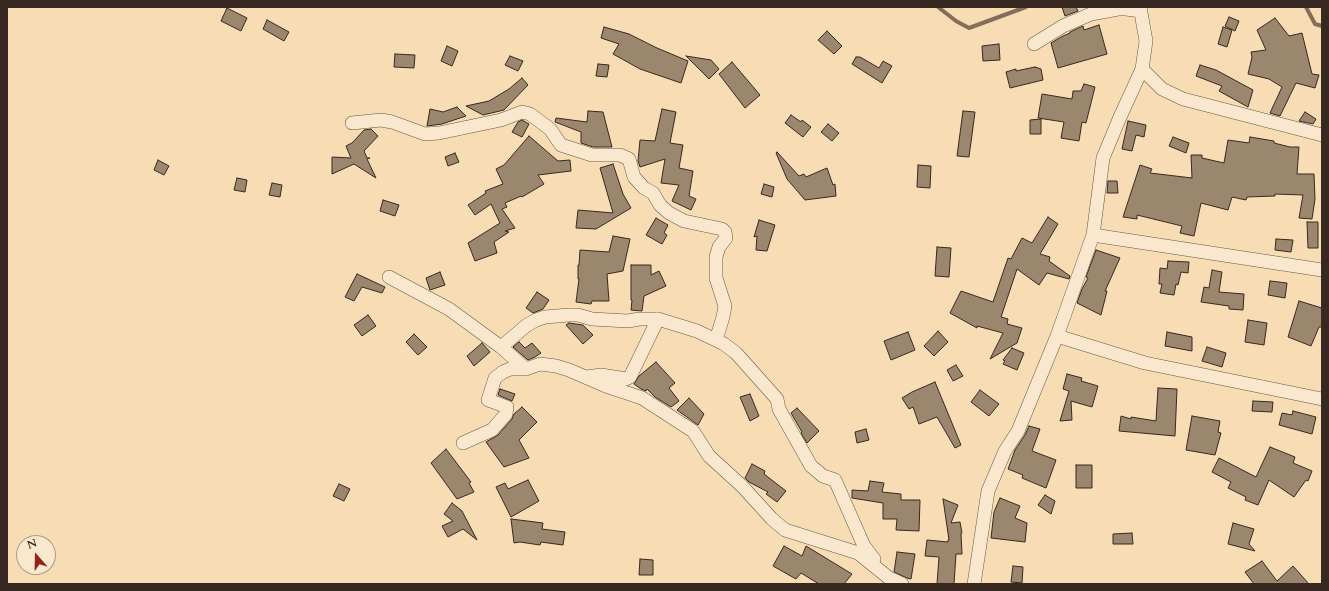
<!DOCTYPE html>
<style>
body{margin:0}
#map{position:relative;width:1329px;height:591px;overflow:hidden;background:#f7dcb4;font-family:Cardo,serif}
canvas{display:block}
.frame{position:absolute;inset:0;border:8px solid #382822;pointer-events:none}
.north{position:absolute;left:16px;top:535px;width:40px;height:40px;box-sizing:border-box;background:#fae8ce;border:1px solid #ac9b89;border-radius:50%;rotate:340deg;font-size:11px;font-weight:700;line-height:16px;text-align:center;color:#382822}
.north::after{content:'';display:block;margin:auto;width:14px;height:18px;background:#8f2418;clip-path:polygon(50% 0,100% 100%,50% 72%,0 100%)}
</style>
<div id="map">
<canvas width="1329" height="591"></canvas>
<div class="frame"></div>
<div class="north">N</div>
</div>
<script>
const g = document.querySelector('canvas').getContext('2d');
g.lineJoin = 'round';
function shape(rows) {
  const path = new Path2D();
  for (const r of rows) {
    path.moveTo(r[0], r[1]);
    for (let i = 2; i < r.length; i += 2) path.lineTo(r[i], r[i + 1]);
  }
  return path;
}
function strokePath(path, color, width, dash) {
  g.strokeStyle = color;
  g.lineWidth = width;
  g.lineCap = dash ? 'butt' : 'round';
  g.setLineDash(dash || []);
  g.stroke(path);
}
function fill(path, color) {
  g.fillStyle = color;
  g.fill(path, 'evenodd');
}
const stream = shape([
 [938,7,956,21,969,28,1026,7],
 [1306,7,1315,24,1322,26]
]);
const building = shape([
 [1062,7,1076,7,1078,11,1065,16,1062,7],
 [227,8,247,18,241,31,221,21,227,8],
 [1229,17,1239,21,1235,31,1225,26,1229,17],
 [1275,18,1289,36,1302,33,1312,74,1319,75,1315,88,1296,83,1280,116,1270,113,1282,87,1269,79,1248,74,1252,57,1251,52,1266,50,1257,30,1275,18],
 [267,20,289,32,284,41,263,29,267,20],
 [1099,25,1107,54,1058,68,1051,43,1063,36,1070,33,1070,32,1083,26,1084,30,1099,25],
 [604,27,629,34,657,48,688,61,681,83,640,69,613,54,619,44,601,38,604,27],
 [1223,27,1232,30,1227,47,1218,44,1223,27],
 [827,31,842,46,834,54,818,40,827,31],
 [999,44,1000,60,983,61,982,46,999,44],
 [447,46,458,51,452,66,441,61,447,46],
 [395,54,415,55,414,68,394,67,395,54],
 [510,56,523,61,518,71,505,65,510,56],
 [686,56,711,60,719,69,709,79,686,56],
 [856,57,860,57,879,68,883,61,892,66,882,83,852,64,856,57],
 [732,62,760,95,745,108,719,74,732,62],
 [598,64,609,65,607,77,596,76,598,64],
 [1200,65,1216,70,1253,90,1248,107,1219,91,1222,86,1196,76,1200,65],
 [1035,67,1041,69,1043,80,1010,88,1006,72,1016,69,1016,71,1035,67],
 [522,78,528,85,504,110,483,115,466,106,489,101,509,89,522,78],
 [1084,84,1095,87,1086,123,1082,122,1079,141,1061,138,1064,122,1038,118,1042,94,1072,99,1073,91,1081,91,1084,84],
 [457,107,466,116,442,124,427,126,430,109,443,112,457,107],
 [662,109,676,112,670,143,683,145,679,168,693,171,689,196,696,199,691,210,672,201,679,185,661,183,665,159,640,167,638,161,640,140,655,141,662,109],
 [588,111,603,112,612,147,593,147,581,143,581,132,555,122,556,118,587,122,588,111],
 [963,111,975,112,969,157,957,156,963,111],
 [1305,112,1316,119,1313,124,1299,121,1305,112],
 [791,115,801,122,802,120,811,127,803,137,785,123,791,115],
 [1041,119,1041,134,1030,134,1030,120,1041,119],
 [522,120,529,124,522,137,512,132,518,122,522,120],
 [1128,121,1146,125,1144,137,1136,135,1132,151,1122,149,1128,121],
 [828,124,839,133,832,141,821,132,828,124],
 [371,129,378,136,364,151,367,158,370,158,367,159,376,178,354,164,332,174,332,157,351,158,346,146,352,143,364,130,371,129],
 [529,136,558,161,570,160,571,171,538,175,544,184,522,197,521,196,505,203,507,207,502,209,515,228,505,231,509,232,494,242,497,253,475,261,468,243,500,223,491,204,475,215,468,205,486,193,485,191,503,184,496,169,504,165,529,136],
 [1173,137,1189,143,1186,153,1169,146,1173,137],
 [1250,137,1274,141,1274,143,1290,147,1299,147,1297,174,1314,174,1315,199,1312,219,1299,218,1303,195,1275,194,1275,196,1247,197,1246,200,1232,197,1228,210,1201,203,1194,236,1180,233,1182,226,1137,215,1137,219,1123,217,1140,165,1152,169,1150,173,1192,178,1191,155,1202,155,1202,158,1224,163,1228,140,1249,143,1250,137],
 [777,152,799,176,804,174,806,177,827,168,833,185,835,184,836,196,805,200,787,179,776,153,777,152],
 [455,153,459,162,448,166,445,157,455,153],
 [158,160,169,166,164,175,154,170,158,160],
 [613,164,623,194,631,208,596,229,576,228,578,210,613,213,600,168,613,164],
 [918,165,931,166,930,188,917,187,918,165],
 [237,178,247,180,245,192,234,190,237,178],
 [1108,181,1117,181,1118,193,1107,193,1108,181],
 [272,183,282,185,280,197,269,195,272,183],
 [764,184,774,187,772,197,761,194,764,184],
 [383,200,399,205,395,216,380,211,383,200],
 [1048,217,1058,224,1040,254,1050,257,1049,261,1070,276,1069,279,1047,273,1039,285,1017,269,1001,317,1008,319,1007,324,1022,328,1017,343,990,359,1003,333,977,326,977,328,950,313,961,291,993,302,1008,258,1011,259,1022,238,1032,243,1048,217],
 [656,218,668,225,664,233,667,235,662,244,646,235,656,218],
 [759,220,775,225,767,251,756,250,757,236,754,237,759,220],
 [1307,222,1318,222,1318,248,1308,248,1307,222],
 [613,236,630,239,623,271,607,274,609,301,592,301,591,304,576,302,579,279,578,279,578,265,579,265,580,250,609,252,613,236],
 [1276,239,1293,240,1291,252,1275,250,1276,239],
 [937,247,951,248,949,277,935,276,937,247],
 [1096,250,1120,258,1105,291,1107,291,1101,315,1077,303,1082,289,1088,278,1086,277,1096,250],
 [1168,261,1189,262,1188,273,1181,272,1178,285,1176,284,1174,295,1160,293,1162,284,1159,284,1160,268,1167,269,1168,261],
 [631,265,651,265,651,275,659,271,666,286,644,296,642,311,631,310,632,300,631,300,631,265],
 [1212,270,1222,272,1219,292,1244,294,1243,310,1229,309,1229,306,1201,302,1204,287,1209,288,1212,270],
 [440,272,445,285,430,290,426,278,440,272],
 [357,274,385,287,382,293,362,287,354,301,345,297,357,274],
 [1270,281,1287,283,1285,298,1268,295,1270,281],
 [537,292,549,300,543,309,533,313,526,308,537,292],
 [1299,301,1322,308,1322,327,1319,327,1311,346,1288,337,1299,301],
 [368,315,376,326,362,336,354,325,368,315],
 [1248,320,1267,323,1264,345,1245,342,1248,320],
 [569,323,583,325,593,335,583,344,566,325,569,323],
 [938,331,948,342,934,356,924,346,938,331],
 [908,332,915,350,891,360,884,341,908,332],
 [1167,332,1192,337,1192,351,1165,346,1167,332],
 [414,334,427,347,418,355,406,342,414,334],
 [519,342,525,348,532,343,541,353,535,357,528,360,513,347,519,342],
 [482,343,490,352,474,366,467,356,482,343],
 [1207,347,1226,353,1222,367,1202,361,1207,347],
 [1012,348,1024,353,1017,370,1003,364,1005,361,1003,360,1012,348],
 [656,362,675,383,669,388,679,401,671,407,655,397,647,389,646,391,641,389,634,384,639,376,656,362],
 [956,365,963,376,953,381,947,370,956,365],
 [1067,374,1082,378,1081,381,1098,386,1092,407,1071,401,1072,420,1060,421,1069,391,1063,389,1067,374],
 [935,382,961,445,955,448,937,417,919,424,913,407,909,409,902,398,912,392,935,382],
 [1158,388,1177,389,1175,436,1119,431,1121,416,1131,419,1131,417,1156,421,1158,388],
 [500,389,515,394,512,401,498,395,500,389],
 [980,390,999,404,989,416,971,402,980,390],
 [750,394,759,416,750,421,740,397,750,394],
 [689,398,704,414,698,425,677,410,689,398],
 [1253,401,1273,402,1272,412,1252,411,1253,401],
 [522,407,537,422,519,440,529,458,504,467,486,442,498,435,512,419,514,414,522,407],
 [797,408,819,431,807,443,801,433,802,432,791,413,797,408],
 [1293,411,1316,417,1312,434,1279,425,1282,413,1292,415,1293,411],
 [1192,416,1220,421,1218,432,1221,433,1215,455,1186,450,1192,416],
 [1029,426,1040,429,1032,451,1056,460,1046,488,1022,478,1023,475,1008,469,1015,450,1025,435,1029,426],
 [866,429,869,440,857,443,855,432,866,429],
 [1270,447,1295,457,1293,463,1312,471,1308,481,1306,480,1294,497,1269,480,1258,505,1245,500,1246,497,1228,488,1231,482,1212,472,1219,458,1256,477,1270,447],
 [446,449,471,482,469,483,474,492,457,499,431,463,446,449],
 [752,464,765,471,764,474,786,491,777,502,766,494,768,492,749,482,745,478,752,464],
 [1076,465,1092,465,1092,488,1076,488,1076,465],
 [528,480,539,501,511,517,496,487,505,483,508,489,528,480],
 [870,481,884,483,882,492,901,494,901,500,920,500,919,531,896,530,897,519,883,519,883,503,852,498,852,490,868,491,870,481],
 [339,484,350,489,344,501,333,496,339,484],
 [1045,495,1055,501,1051,514,1038,505,1045,495],
 [1000,498,1020,506,1015,518,1027,523,1025,542,991,538,994,512,1000,498],
 [943,499,958,505,951,523,960,522,962,533,961,533,962,554,956,554,954,584,937,584,939,557,925,556,927,540,948,542,948,540,949,540,943,499],
 [452,503,462,511,477,540,463,529,448,537,442,526,453,521,444,514,452,503],
 [511,519,543,523,542,529,565,532,563,545,541,542,540,545,520,542,514,543,511,519],
 [1233,523,1254,529,1249,544,1255,551,1228,544,1233,523],
 [1132,533,1133,544,1113,544,1113,534,1132,533],
 [784,546,802,556,806,546,852,574,844,584,819,584,801,573,796,579,773,566,784,546],
 [897,552,915,554,911,579,907,578,894,572,897,552],
 [640,559,653,560,653,575,639,575,640,559],
 [1262,561,1277,581,1293,566,1309,584,1254,584,1245,572,1262,561],
 [1013,566,1023,567,1022,583,1011,582,1013,566]
]);
const street = shape([
 [1034,44,1063,26,1091,14,1118,9,1126,9,1141,11],
 [1142,69,1162,89,1183,99,1322,135],
 [352,123,381,120,392,122,425,134,439,133,501,120,522,112,530,114,550,129,561,145,592,155,620,155,629,159,634,177,644,188,653,193,660,205,669,213,684,221,722,229,725,232,726,238,719,247,716,257,716,278,725,306,723,317,716,340],
 [1093,235,1322,270],
 [389,277,449,309,501,347,526,369,540,364,556,366,569,370,606,386,642,398,693,431,709,456,742,486,772,519,785,530,858,553,889,578,902,584],
 [1057,336,1145,363,1322,399],
 [501,347,527,325,536,320,545,317,569,315,578,315,592,319,628,321,639,319,658,319,697,331,724,344,736,353,777,399,779,409,811,466,823,476,835,480,864,546,874,559],
 [587,377,601,375,626,379,630,377,658,319],
 [463,443,492,430,506,414,507,407,488,400,495,378,503,372,510,369,526,369],
 [974,584,988,491,1005,451,1018,431,1057,336,1093,235,1103,158,1120,117,1142,69,1146,41,1140,7]
]);
strokePath(stream, '#846f5c', 4);
fill(building, '#9b866e');
strokePath(building, '#382822', 1);
strokePath(street, '#685546', 14);
strokePath(street, '#fae8ce', 13);
</script>
